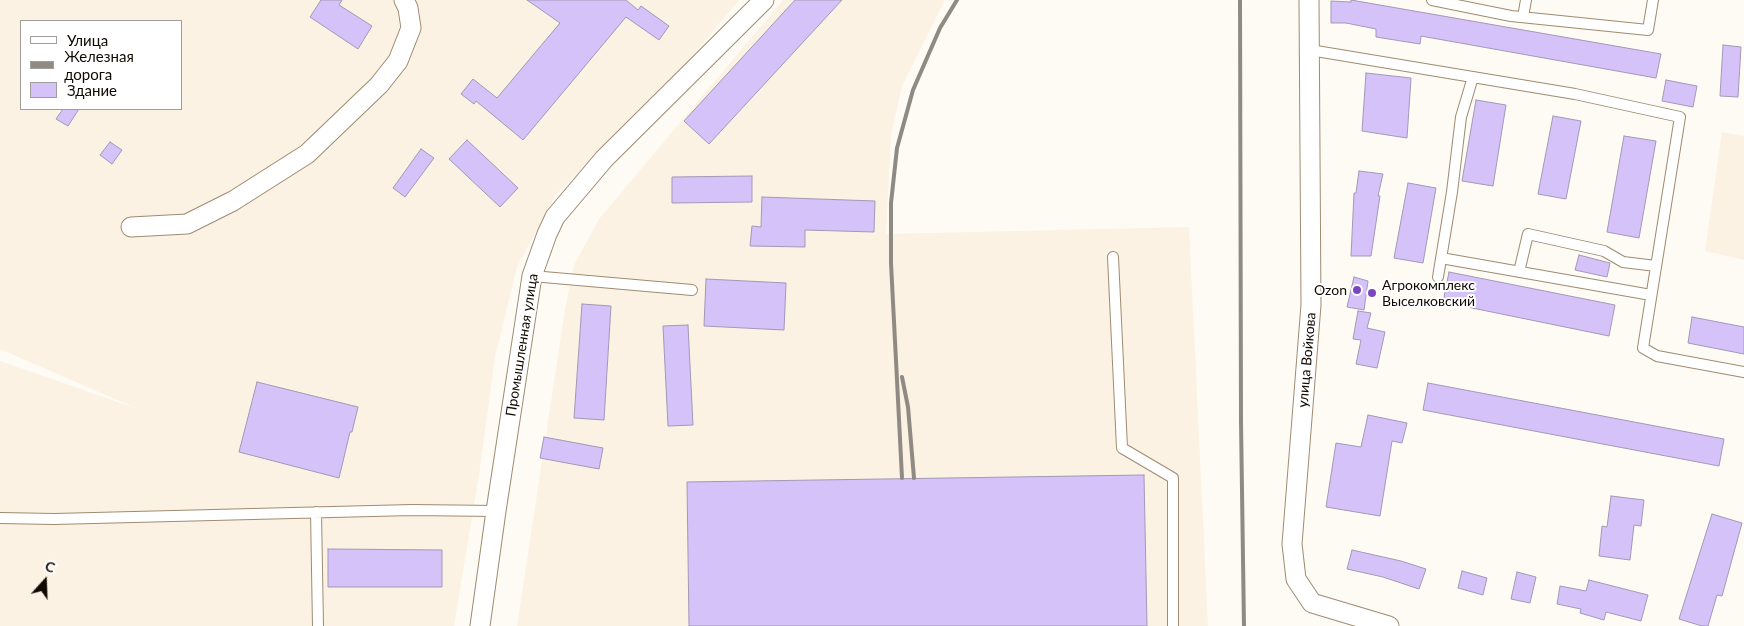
<!DOCTYPE html>
<meta charset="utf-8">
<style>
body{margin:0}
#map{position:relative;width:1744px;height:626px;overflow:hidden;background:#fefaf4;font-family:Lato,sans-serif}
canvas{display:block}
.legend{position:absolute;left:20px;top:20px;width:162px;height:90px;box-sizing:border-box;background:#fff;border:1px solid #a09d9a;margin:0;padding:6px 9px;list-style:none;font-size:15px;color:#110a03}
.legend li{display:flex;align-items:center;gap:10px;height:25px}
.legend b{width:25px;border:1px solid #a09d9a}
.north{position:absolute;left:20px;top:556px;width:50px;height:50px;-webkit-text-stroke:4px #fff;paint-order:stroke;rotate:20deg;font-size:14px;font-weight:700;line-height:20px;text-align:center;color:#110a03}
.north::after{content:'';display:block;margin:auto;width:18px;height:22px;background:#110a03;clip-path:polygon(50% 0,100% 100%,50% 72%,0 100%)}
</style>
<div id="map">
<canvas width="1744" height="626"></canvas>
<ul class="legend">
<li><b style="height:6px;background:#fff"></b>Улица</li>
<li><b style="height:6px;background:#908a84"></b>Железная дорога</li>
<li><b style="height:14px;background:#d4c2f9"></b>Здание</li>
</ul>
<div class="north">С</div>
</div>
<script>
const g = document.querySelector('canvas').getContext('2d');
g.lineJoin = 'round';
function fill(path, color) {
  g.fillStyle = color;
  g.fill(path, 'evenodd');
}
function shape(rows) {
  const path = new Path2D();
  for (const r of rows) {
    path.moveTo(r[0], r[1]);
    for (let i = 2; i < r.length; i += 2) path.lineTo(r[i], r[i + 1]);
  }
  return path;
}
function strokePath(path, color, width, dash) {
  g.strokeStyle = color;
  g.lineWidth = width;
  g.lineCap = dash ? 'butt' : 'round';
  g.setLineDash(dash || []);
  g.stroke(path);
}
function drawText(font, color, halo, rows, align = 'center') {
  g.font = font + ' Lato,sans-serif';
  g.lineWidth = 4;
  g.setLineDash([]);
  g.textBaseline = 'middle';
  g.strokeStyle = halo;
  g.fillStyle = color;
  for (const [text, x, y, turn = 0] of rows) {
    g.save();
    g.translate(x, y);
    g.rotate((+turn || 0) * Math.PI / 180);
    g.textAlign = isNaN(turn) ? turn : align;
    if (halo) g.strokeText(text, 0, 0);
    g.fillText(text, 0, 0);
    g.restore();
  }
}
const built = shape([
 [0,0,739,0,692,56,555,196,517,267,495,357,479,475,454,626,0,626,0,361,138,409,0,349],
 [21,21,181,21,181,109,21,109],
 [783,0,945,0,902,86,891,135,886,234,1189,227,1208,626,517,626,565,309,574,265,599,219],
 [1722,132,1744,136,1744,260,1705,251]
]);
const building = shape([
 [321,0,342,0,339,5,372,26,358,49,310,17,321,0],
 [527,0,626,0,638,10,641,6,669,26,659,40,626,17,523,140,476,101,474,104,461,94,473,79,497,98,560,23,527,0],
 [795,0,842,0,709,144,684,121,795,0],
 [1351,0,1661,54,1656,78,1421,36,1420,44,1376,37,1376,29,1346,23,1331,23,1331,1,1351,2,1351,0],
 [1723,45,1741,47,1738,97,1720,96,1723,45],
 [1366,73,1411,78,1407,138,1362,131,1366,73],
 [1666,80,1697,86,1693,107,1662,101,1666,80],
 [1476,100,1506,105,1493,186,1462,181,1476,100],
 [63,109,79,109,68,126,56,119,63,109],
 [1553,116,1581,121,1566,199,1538,194,1553,116],
 [1624,136,1656,141,1639,238,1607,232,1624,136],
 [467,140,518,188,500,207,449,159,467,140],
 [110,142,122,150,112,164,100,155,110,142],
 [421,149,434,158,405,197,393,188,421,149],
 [1359,171,1383,174,1378,196,1380,196,1371,256,1351,256,1354,193,1356,193,1359,171],
 [752,176,752,202,672,203,672,177,752,176],
 [1408,183,1436,188,1423,263,1394,258,1408,183],
 [762,197,875,201,874,232,805,230,805,247,750,246,752,226,761,227,762,197],
 [1579,255,1610,263,1607,277,1575,270,1579,255],
 [1449,272,1615,305,1609,336,1443,302,1449,272],
 [1354,277,1368,281,1364,310,1347,307,1354,277],
 [706,279,786,283,784,330,704,326,706,279],
 [582,304,611,306,604,420,574,418,582,304],
 [1358,311,1371,313,1367,328,1385,332,1377,368,1356,364,1361,340,1353,339,1358,311],
 [1692,317,1744,327,1744,354,1688,343,1692,317],
 [688,325,693,425,668,426,663,326,688,325],
 [257,382,358,407,352,432,350,432,339,478,239,452,257,382],
 [1428,383,1724,439,1719,466,1423,410,1428,383],
 [1368,415,1407,423,1402,443,1392,441,1380,516,1326,507,1336,443,1361,447,1368,415],
 [544,437,603,448,599,469,540,458,544,437],
 [1144,475,1147,626,689,626,687,482,1144,475],
 [1611,496,1644,500,1641,526,1634,525,1630,560,1599,556,1602,526,1607,527,1611,496],
 [1712,514,1742,523,1722,596,1717,595,1708,626,1702,626,1679,619,1712,514],
 [328,549,442,550,442,587,328,587,328,549],
 [1352,550,1401,561,1426,569,1419,589,1383,577,1347,569,1352,550],
 [1462,571,1487,578,1483,595,1458,588,1462,571],
 [1517,572,1536,577,1530,603,1511,599,1517,572],
 [1589,580,1648,595,1641,621,1606,612,1604,620,1580,613,1581,609,1557,604,1560,586,1586,591,1589,580]
]);
const service = shape([
 [1432,0,1511,16,1648,30,1653,0],
 [1523,17,1526,0],
 [1310,50,1575,94,1680,117,1643,348,1657,356,1744,372],
 [1113,257,1122,448,1173,478,1173,626],
 [1441,258,1651,295],
 [1519,272,1528,234,1604,251,1623,262,1656,266],
 [532,276,692,290],
 [1438,277,1452,192,1461,117,1473,77],
 [316,512,318,626],
 [0,518,54,519,412,510,496,511]
]);
const minor = shape([
 [1309,0,1311,305,1292,544,1296,579,1312,603,1389,626],
 [131,227,187,224,233,201,307,154,379,85,398,61,411,28,408,8,404,0],
 [480,626,496,511,532,276,547,234,555,217,604,159,764,0]
]);
const rail = shape([
 [1240,0,1241,422,1244,626],
 [902,377,908,407,914,478],
 [902,478,891,263,891,203,897,148,913,90,940,28,957,0]
]);
const markers = [
 [1357,290,5,"#7a47bf"],
 [1372,293,5,"#7a47bf"]
];
const poiNames = [
 ["Агрокомплекс",1382,285],
 ["Выселковский",1382,301],
 ["Ozon",1347,290,"right"]
];
const streetNames = [
 ["Промышленная улица",522,345,-81],
 ["улица Войкова",1307,360,-85]
];
fill(built, '#fcf2e4');
fill(building, '#d4c2f9');
strokePath(building, '#a299b7', 1);
strokePath(service, '#9e8b71', 12);
strokePath(minor, '#9e8b71', 21);
strokePath(service, '#fff', 10);
strokePath(minor, '#fff', 19);
strokePath(rail, '#908a84', 4);
for (const [x, y, r, color] of markers) {
  const dot = new Path2D();
  dot.arc(x, y, r, 0, 2 * Math.PI);
  g.fillStyle = color;
  g.fill(dot);
  strokePath(dot, '#fff', 2);
}
drawText('14px', '#110a03', '#fff', poiNames, 'left');
drawText('14px', '#110a03', '#fff', streetNames);
</script>
